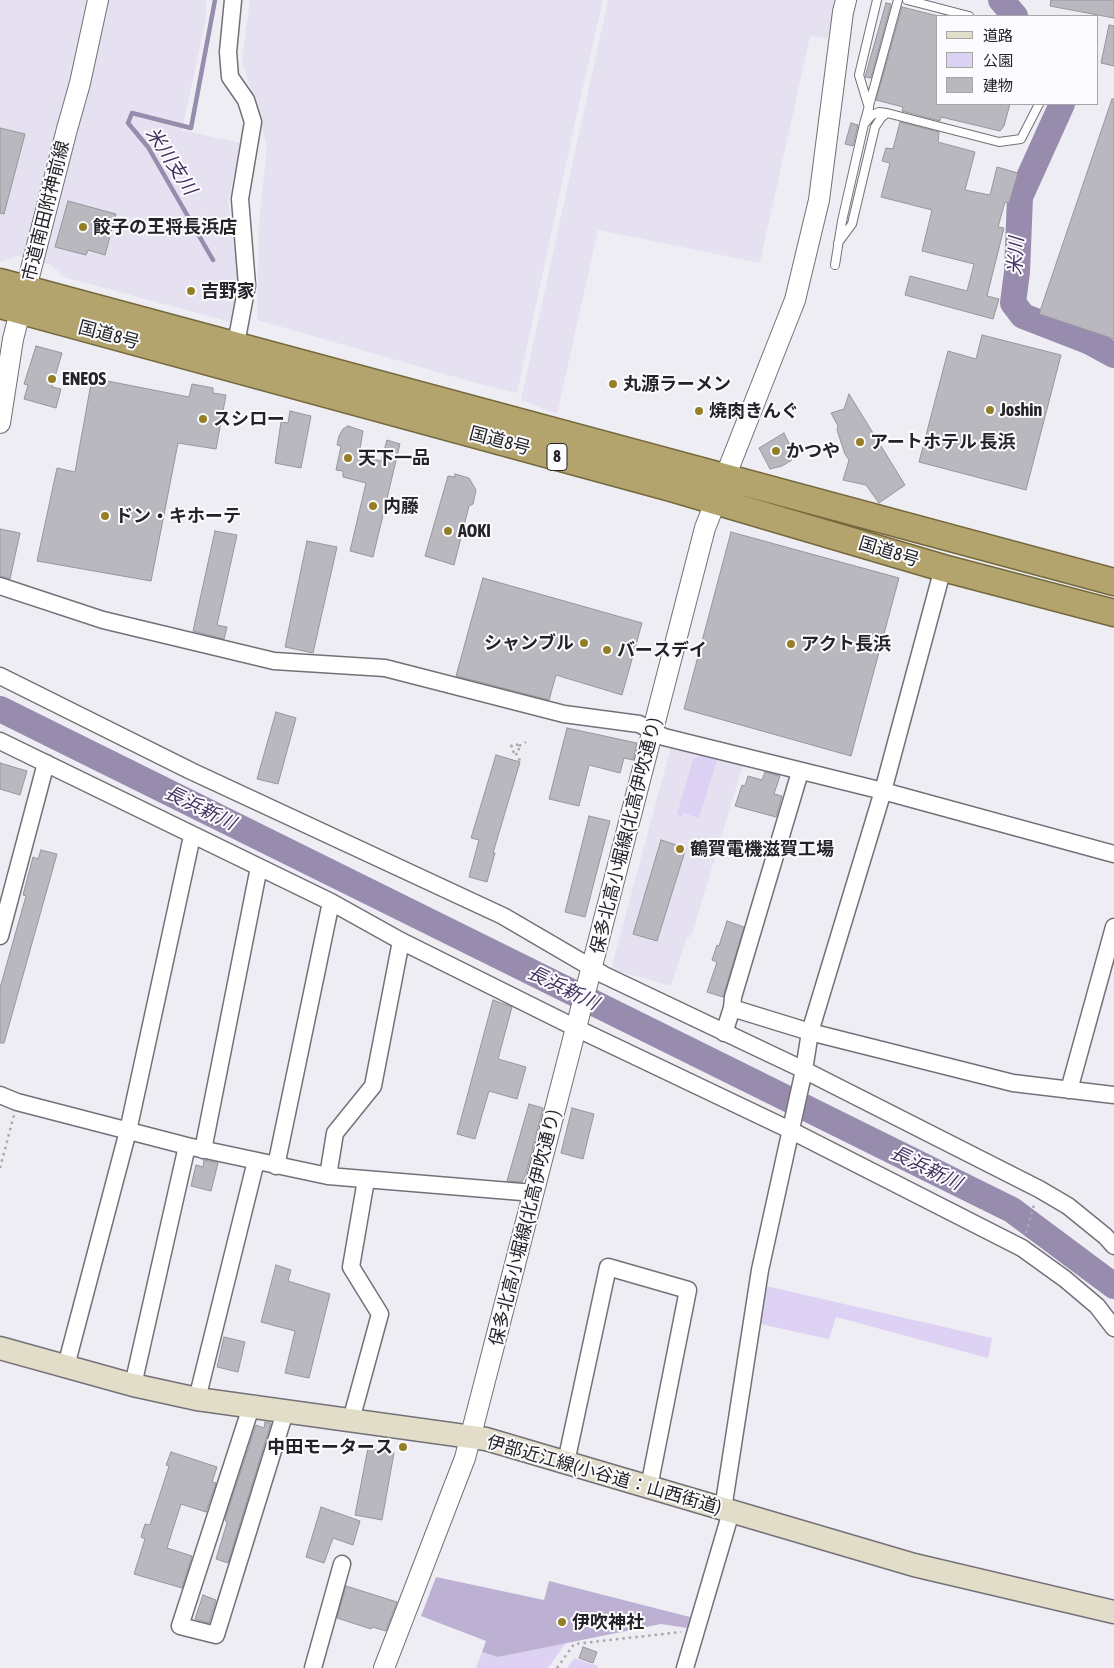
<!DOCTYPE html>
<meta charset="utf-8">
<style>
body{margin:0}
#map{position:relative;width:1114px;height:1668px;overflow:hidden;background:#efedf4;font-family:"Asap Condensed","Noto Sans JP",sans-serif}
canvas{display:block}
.legend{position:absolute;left:936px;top:15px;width:162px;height:90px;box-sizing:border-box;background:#fcfbfe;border:1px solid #a6a5a8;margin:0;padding:6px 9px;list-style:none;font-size:15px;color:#242326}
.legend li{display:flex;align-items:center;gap:10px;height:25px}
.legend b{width:25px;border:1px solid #a6a5a8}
</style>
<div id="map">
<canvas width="1114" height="1668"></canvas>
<ul class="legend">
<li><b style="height:6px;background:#e2ddc8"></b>道路</li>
<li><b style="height:14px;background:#ded2f4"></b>公園</li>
<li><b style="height:14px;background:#bab8bf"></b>建物</li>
</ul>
</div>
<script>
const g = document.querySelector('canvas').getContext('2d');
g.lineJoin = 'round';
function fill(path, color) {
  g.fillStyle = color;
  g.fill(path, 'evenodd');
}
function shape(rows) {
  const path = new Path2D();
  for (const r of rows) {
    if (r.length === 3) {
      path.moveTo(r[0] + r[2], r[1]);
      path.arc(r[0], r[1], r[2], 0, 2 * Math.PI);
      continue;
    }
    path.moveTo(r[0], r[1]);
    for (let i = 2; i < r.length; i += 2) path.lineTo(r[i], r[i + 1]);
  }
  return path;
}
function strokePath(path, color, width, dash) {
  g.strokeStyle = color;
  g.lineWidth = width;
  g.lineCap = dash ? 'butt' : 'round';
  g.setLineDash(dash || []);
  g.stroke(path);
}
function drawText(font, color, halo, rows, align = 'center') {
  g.font = font + ' "Asap Condensed","Noto Sans JP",sans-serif';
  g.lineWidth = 4;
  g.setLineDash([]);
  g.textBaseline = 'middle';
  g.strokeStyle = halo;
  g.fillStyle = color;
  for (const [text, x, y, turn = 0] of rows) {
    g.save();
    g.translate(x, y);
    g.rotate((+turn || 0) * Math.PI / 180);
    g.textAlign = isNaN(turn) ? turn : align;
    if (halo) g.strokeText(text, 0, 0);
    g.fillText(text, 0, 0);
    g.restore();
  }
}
const built = shape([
 [0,0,206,0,206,19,182,130,241,143,228,201,236,254,238,289,230,322,64,277,51,265,18,256,0,262],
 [250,0,603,0,576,118,517,393,483,385,257,320,259,224,267,146,242,60],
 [608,0,837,0,827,39,810,36,760,263,598,230,557,414,521,400],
 [672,743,744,762,691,937,687,937,671,986,611,969]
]);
const green = shape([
 [704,754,718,757,699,818,683,813,682,817,677,814,693,759],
 [766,1286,992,1338,988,1358,836,1317,829,1339,760,1324],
 [566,1643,548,1668,476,1668,482,1652,498,1657],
 [574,1658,598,1666,598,1668,567,1668]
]);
const forest = shape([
 [436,1577,544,1600,549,1581,690,1617,687,1628,661,1624,498,1657,482,1652,486,1641,421,1616]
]);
const stream = shape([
 [213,260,148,147,128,123,132,113,191,128,215,0]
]);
const river = shape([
 [1001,0,1015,16],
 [1062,104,1020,197,1017,272,1013,303,1023,316,1090,342,1114,355],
 [0,709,1012,1210,1114,1286]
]);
const building = shape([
 [1051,0,1114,0,1114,18,1050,6,1051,0],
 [886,3,891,4,871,78,865,77,886,3],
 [902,7,938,16,938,104,1010,104,1004,126,1000,131,941,117,940,121,902,111,903,107,876,100,902,7],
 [1109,25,1114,26,1114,66,1101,63,1109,25],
 [1112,99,1114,99,1114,339,1039,314,1112,99],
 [900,122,939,132,938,142,975,152,965,190,990,195,997,167,1018,173,1009,203,1005,202,998,227,1004,228,987,296,999,299,993,319,905,295,910,276,967,291,974,264,922,251,932,210,881,197,890,163,882,161,886,148,893,149,900,122],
 [851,123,858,125,853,146,845,144,851,123],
 [0,128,25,134,4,214,0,213,0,128],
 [68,201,116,214,105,255,88,250,86,255,55,247,68,201],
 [982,335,1061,355,1026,490,919,462,948,351,976,359,982,335],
 [36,346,62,353,52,387,61,389,56,408,24,399,28,385,24,384,36,346],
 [92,378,189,397,192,384,213,388,213,393,226,395,216,449,178,443,151,581,37,561,57,468,75,472,92,378],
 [849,394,905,485,879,503,866,485,843,480,849,460,845,454,837,430,838,426,831,413,844,409,849,394],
 [290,411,311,416,301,468,275,463,281,422,288,423,290,411],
 [348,426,363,431,359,455,381,461,387,440,400,444,373,557,350,551,366,483,343,477,343,471,336,470,341,446,337,445,339,436,343,429,348,426],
 [784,433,794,454,791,456,792,460,782,466,770,469,759,448,784,433],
 [455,474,469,478,476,490,473,504,469,506,454,565,425,556,448,476,455,477,455,474],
 [0,529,20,533,10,579,0,576,0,529],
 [215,531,237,535,217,625,227,627,224,639,193,631,215,531],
 [731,532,899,578,851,756,684,709,731,532],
 [307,541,337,547,313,653,285,647,307,541],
 [483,578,642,623,622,695,556,675,549,700,456,676,483,578],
 [276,712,296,718,278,784,257,779,276,712],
 [567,728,637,743,633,760,624,758,620,773,589,765,579,806,549,799,567,728],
 [496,755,520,762,493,853,495,853,487,882,469,877,479,840,471,838,496,755],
 [0,763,27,771,20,795,0,789,0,763],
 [765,772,780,776,774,794,782,796,776,817,735,806,742,785,745,786,748,776,762,780,765,772],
 [589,816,610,821,585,917,565,912,589,816],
 [661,840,686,848,657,941,633,934,661,840],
 [41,850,57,854,4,1043,0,1043,0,988,26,896,23,895,33,857,38,859,41,850],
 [727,921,744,927,723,997,707,992,717,962,712,960,717,945,719,946,727,921],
 [493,1000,512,1007,498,1059,526,1067,517,1099,489,1091,475,1139,457,1134,493,1000],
 [529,1104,543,1108,526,1174,522,1182,507,1181,529,1104],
 [572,1108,594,1114,583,1159,561,1153,572,1108],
 [204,1160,218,1163,211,1191,191,1186,196,1165,203,1167,204,1160],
 [276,1265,291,1270,288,1281,330,1294,309,1378,285,1373,295,1331,261,1322,276,1265],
 [224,1337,245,1342,238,1372,217,1367,224,1337],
 [265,1422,271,1423,228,1563,216,1559,227,1523,225,1519,256,1425,264,1428,265,1422],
 [368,1448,394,1453,382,1520,355,1515,368,1448],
 [171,1452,217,1467,212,1482,216,1483,206,1512,181,1504,167,1548,192,1556,182,1588,134,1574,145,1539,141,1537,145,1524,150,1525,169,1466,166,1465,171,1452],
 [321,1507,360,1521,353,1545,333,1538,324,1563,306,1557,321,1507],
 [346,1586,397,1602,386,1631,372,1627,371,1629,337,1618,346,1586],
 [203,1595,216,1600,209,1623,195,1619,203,1595],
 [583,1647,597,1652,593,1663,579,1658,583,1647]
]);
const path = shape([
 [515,748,4],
 [519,746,526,742],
 [516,753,518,759,521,760],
 [0,1168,14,1115],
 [1026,1233,1034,1205],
 [557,1668,574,1644,681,1632]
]);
const service = shape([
 [907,0,969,16],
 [869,108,859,75,877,0],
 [866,122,872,115,879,112,887,113],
 [838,243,852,224,875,127,881,118,887,113,999,142,1021,139,1039,104],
 [835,265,842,221,864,124,898,0]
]);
const minor = shape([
 [233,0,228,52,230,77,246,100,253,122,240,199,247,285,238,333,233,345],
 [0,586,103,620,274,661,385,668,564,714,639,724,664,737,883,791,1114,854],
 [0,676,191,771,503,916,604,975,804,1070,1039,1189,1068,1206,1105,1236,1114,1246],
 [0,741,331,902,401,941,576,1028,790,1130,1022,1248,1065,1279,1097,1306,1114,1328],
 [0,936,46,763],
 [732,1008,733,997,800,772],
 [724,1033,732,1008,810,1032,1013,1083,1114,1095],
 [1069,1090,1114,927],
 [0,1095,17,1102,187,1146,328,1176,534,1193],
 [203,1150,259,867],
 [276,1166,331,902],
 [328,1176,335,1133,373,1086,401,941],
 [66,1366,128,1131,192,836],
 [133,1385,187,1146],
 [197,1399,256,1161],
 [251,1407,180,1626,216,1635,285,1412],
 [351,1420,380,1314,351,1267,366,1180],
 [566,1462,608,1267,688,1290,649,1487],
 [723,1509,760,1270,804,1070,810,1032,883,791,943,568],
 [313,1668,342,1564],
 [685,1668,731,1512]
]);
const tertiary = shape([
 [0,423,13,339,67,129,80,83,98,0],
 [384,1668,465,1458,705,528,795,300,819,200,843,12,846,0]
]);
const secondary = shape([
 [0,1348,133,1385,197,1399,486,1439,914,1565,1114,1612]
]);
const trunk = shape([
 [0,282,1114,582],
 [0,305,671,488,943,568,1114,613]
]);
const markers = [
 [83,227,5,"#947f26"],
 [191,291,5,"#947f26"],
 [52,379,5,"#947f26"],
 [613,384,5,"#947f26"],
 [990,410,5,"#947f26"],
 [699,411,5,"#947f26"],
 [203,419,5,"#947f26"],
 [860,442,5,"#947f26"],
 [776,451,5,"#947f26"],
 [348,458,5,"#947f26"],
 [373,506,5,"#947f26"],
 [105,516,5,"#947f26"],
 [448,531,5,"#947f26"],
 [584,643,5,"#947f26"],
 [791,644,5,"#947f26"],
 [607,650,5,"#947f26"],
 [680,849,5,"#947f26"],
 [403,1447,5,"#947f26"],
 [562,1622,5,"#947f26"]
];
const shields = [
 [557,457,20]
];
const shieldNames = [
 ["8",557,457]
];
const streetNames = [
 ["市道南田附神前線",46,211,-76],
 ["国道8号",109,335,15],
 ["国道8号",500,441,15],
 ["国道8号",889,552,17],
 ["保多北高小堀線(北高伊吹通り)",626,836,-76],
 ["保多北高小堀線(北高伊吹通り)",525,1228,-76],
 ["伊部近江線(小谷道：山西街道)",604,1475,16]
];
const poiNames = [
 ["餃子の王将長浜店",93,227],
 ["吉野家",201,291],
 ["ENEOS",62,379],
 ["丸源ラーメン",623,384],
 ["Joshin",1000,410],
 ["焼肉きんぐ",709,411],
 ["スシロー",213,419],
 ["アートホテル 長浜",870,442],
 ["かつや",786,451],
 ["天下一品",358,458],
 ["内藤",383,506],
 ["ドン・キホーテ",115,516],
 ["AOKI",458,531],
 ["シャンブル",574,643,"right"],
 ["アクト長浜",801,644],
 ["バースデイ",617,650],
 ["鶴賀電機滋賀工場",690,849],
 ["中田モータース",393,1447,"right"],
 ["伊吹神社",572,1622]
];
const waterNames = [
 ["米川支川",171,161,57],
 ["米川",1016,256,-87],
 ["長浜新川",200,808,26],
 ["長浜新川",563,988,26],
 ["長浜新川",926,1168,26]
];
fill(built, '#e6e1f0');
fill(green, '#ded2f4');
fill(forest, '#bcb0d3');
strokePath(stream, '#988cae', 4.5);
strokePath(river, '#988cae', 26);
fill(building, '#bab8bf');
strokePath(building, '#97959c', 1);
strokePath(service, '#737077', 10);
strokePath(minor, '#737077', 19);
strokePath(tertiary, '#737077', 22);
strokePath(secondary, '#737077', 25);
strokePath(trunk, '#74683c', 29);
strokePath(path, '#a9a8ad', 2.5, [2.5, 4]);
strokePath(service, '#fff', 8);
strokePath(minor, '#fff', 16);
strokePath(tertiary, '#fff', 20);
strokePath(secondary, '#e2ddc8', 22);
strokePath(trunk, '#b2a46c', 26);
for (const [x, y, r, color] of markers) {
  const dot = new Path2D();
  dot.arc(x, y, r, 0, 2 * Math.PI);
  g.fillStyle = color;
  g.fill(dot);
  strokePath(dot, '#fcfbfe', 2);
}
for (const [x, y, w] of shields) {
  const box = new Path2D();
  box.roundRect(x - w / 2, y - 13.5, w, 27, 4);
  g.fillStyle = '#fcfbfe';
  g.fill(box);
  strokePath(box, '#242326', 1);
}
drawText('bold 16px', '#242326', null, shieldNames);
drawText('18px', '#242326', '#fcfbfe', streetNames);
drawText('bold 18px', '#242326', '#fcfbfe', poiNames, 'left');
drawText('italic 19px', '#443160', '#fcfbfe', waterNames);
</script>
